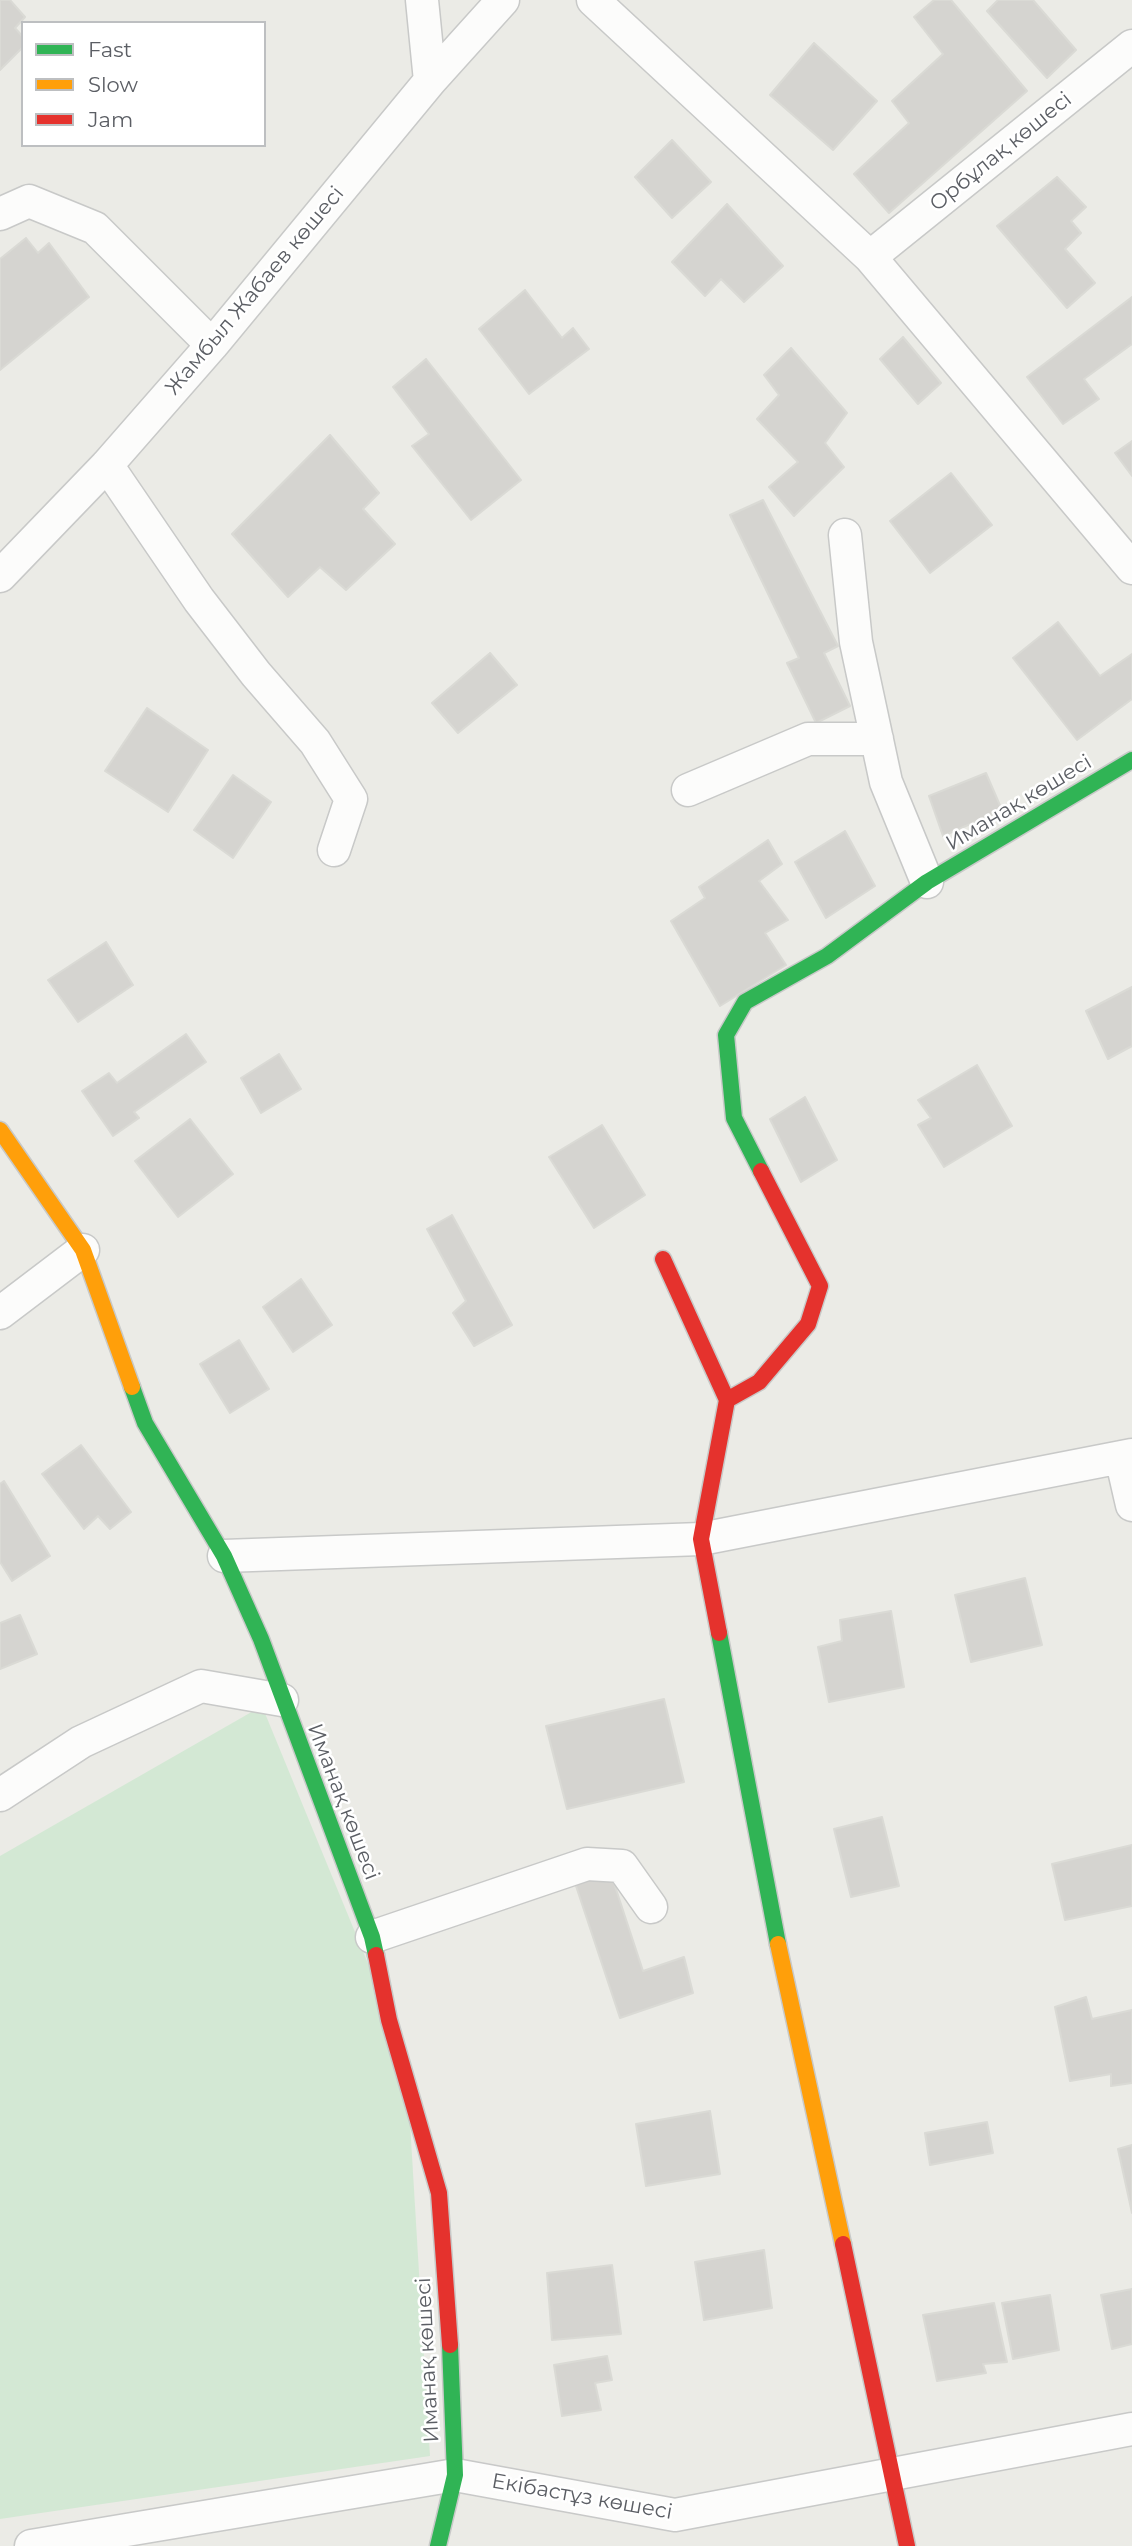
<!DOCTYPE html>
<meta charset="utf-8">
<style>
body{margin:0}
#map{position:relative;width:1132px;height:2546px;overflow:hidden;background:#ebebe6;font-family:Montserrat,sans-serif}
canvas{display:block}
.legend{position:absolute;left:21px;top:21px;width:245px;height:126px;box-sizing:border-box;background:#fff;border:2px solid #bdbfc1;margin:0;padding:9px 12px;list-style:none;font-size:21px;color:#5b5e64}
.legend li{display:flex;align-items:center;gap:14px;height:35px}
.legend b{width:35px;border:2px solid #bdbfc1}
</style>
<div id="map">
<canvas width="1132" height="2546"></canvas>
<ul class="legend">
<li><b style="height:9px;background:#30b455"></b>Fast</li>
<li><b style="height:9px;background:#ff9f0a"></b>Slow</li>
<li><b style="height:9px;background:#e5322d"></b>Jam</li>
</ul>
</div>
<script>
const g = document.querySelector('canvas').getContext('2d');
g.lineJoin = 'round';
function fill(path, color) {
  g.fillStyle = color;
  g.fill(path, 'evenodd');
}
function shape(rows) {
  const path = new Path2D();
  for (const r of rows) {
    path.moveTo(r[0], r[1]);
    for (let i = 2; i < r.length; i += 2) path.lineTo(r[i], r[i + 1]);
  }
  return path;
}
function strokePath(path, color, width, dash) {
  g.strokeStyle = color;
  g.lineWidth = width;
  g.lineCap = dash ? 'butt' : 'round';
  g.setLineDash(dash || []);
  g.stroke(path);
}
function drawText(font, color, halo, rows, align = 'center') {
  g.font = font + ' Montserrat,sans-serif';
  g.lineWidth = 5;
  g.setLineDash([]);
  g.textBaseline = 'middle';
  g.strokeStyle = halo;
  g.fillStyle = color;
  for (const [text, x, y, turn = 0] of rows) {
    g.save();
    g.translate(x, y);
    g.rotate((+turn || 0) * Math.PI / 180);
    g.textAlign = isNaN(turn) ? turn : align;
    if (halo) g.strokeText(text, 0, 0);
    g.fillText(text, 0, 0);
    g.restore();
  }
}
const green = shape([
 [262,1706,406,2056,430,2456,0,2519,0,1856]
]);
const building = shape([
 [0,0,10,0,25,17,15,28,23,37,23,47,0,70,0,0],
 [934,0,951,0,1027,91,889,213,854,174,909,123,892,101,943,54,914,17,934,0],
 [998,0,1033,0,1076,50,1047,78,987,11,998,0],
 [814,43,877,101,833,150,770,95,814,43],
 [672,140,711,182,672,218,635,177,672,140],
 [1057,177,1086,207,1071,221,1081,233,1065,249,1095,283,1067,308,997,226,1057,177],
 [727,204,783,266,744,302,721,279,705,296,672,262,727,204],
 [26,238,38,253,49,243,89,297,0,370,0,259,26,238],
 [525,290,562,338,573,328,589,349,529,394,479,329,525,290],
 [1132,297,1132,344,1084,379,1099,399,1063,424,1027,377,1132,297],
 [903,337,941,383,918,404,880,359,903,337],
 [791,348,847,413,825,443,844,467,794,516,769,487,798,462,757,419,779,395,764,375,791,348],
 [426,359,521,480,471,520,412,446,429,434,393,387,426,359],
 [330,435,379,493,363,509,395,544,346,590,320,567,288,597,232,534,330,435],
 [1132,441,1132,476,1115,453,1132,441],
 [951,473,992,525,930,573,890,521,951,473],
 [763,500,838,646,824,653,850,706,816,723,787,663,799,658,730,515,763,500],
 [1058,622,1100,676,1132,654,1132,699,1077,740,1013,658,1058,622],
 [490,653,517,685,458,733,432,703,490,653],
 [147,708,208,750,168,812,105,771,147,708],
 [986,773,1002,810,943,836,929,796,986,773],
 [233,775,271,802,233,858,194,830,233,775],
 [845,831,875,886,826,918,795,862,845,831],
 [768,840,782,864,759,881,788,920,765,933,786,965,720,1006,671,921,705,898,699,887,768,840],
 [106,942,133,985,78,1022,48,980,106,942],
 [1132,987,1132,1046,1108,1059,1086,1011,1132,987],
 [186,1034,206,1062,134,1112,139,1118,113,1136,82,1091,109,1073,117,1083,186,1034],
 [279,1054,301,1089,261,1113,241,1078,279,1054],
 [977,1065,1012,1126,944,1167,918,1125,931,1118,918,1100,977,1065],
 [805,1097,837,1160,801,1182,770,1119,805,1097],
 [190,1119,233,1174,178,1217,135,1161,190,1119],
 [602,1125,645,1195,594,1228,549,1157,602,1125],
 [452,1215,512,1325,474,1346,453,1313,466,1301,427,1229,452,1215],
 [301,1279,332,1325,293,1352,263,1307,301,1279],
 [239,1340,269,1389,230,1413,200,1364,239,1340],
 [81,1445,131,1512,110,1529,98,1516,84,1529,42,1474,81,1445],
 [4,1481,50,1556,12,1581,0,1562,0,1484,4,1481],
 [1025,1578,1042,1645,971,1662,955,1595,1025,1578],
 [891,1611,904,1687,829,1702,818,1647,842,1641,840,1620,891,1611],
 [20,1615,37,1654,0,1669,0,1623,20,1615],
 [664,1699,684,1782,567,1809,546,1726,664,1699],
 [882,1817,899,1886,851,1897,834,1829,882,1817],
 [1132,1845,1132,1906,1065,1920,1052,1864,1132,1845],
 [611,1874,643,1971,684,1957,693,1993,620,2018,575,1883,611,1874],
 [1086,1997,1092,2019,1132,2010,1132,2083,1111,2086,1111,2074,1070,2081,1055,2007,1086,1997],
 [710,2111,720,2174,646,2186,636,2124,710,2111],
 [987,2122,993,2153,930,2165,925,2133,987,2122],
 [1132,2145,1132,2213,1118,2149,1132,2145],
 [764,2250,772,2308,704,2320,695,2262,764,2250],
 [612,2265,621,2334,552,2340,547,2273,612,2265],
 [1132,2289,1132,2344,1112,2349,1101,2295,1132,2289],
 [1050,2295,1059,2350,1013,2359,1002,2303,1050,2295],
 [994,2303,1007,2362,983,2364,986,2373,937,2381,923,2315,994,2303],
 [607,2356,612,2380,595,2383,601,2410,562,2416,554,2365,607,2356]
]);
const street = shape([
 [422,0,430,81],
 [593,0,870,257,1132,568],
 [0,214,29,201,95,228,212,345],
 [870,257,1132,46],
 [107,465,199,600,256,674,315,742,351,799,334,850],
 [845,535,856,642,886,782,927,882],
 [0,576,107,465,212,345,430,81,503,0],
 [688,790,808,739,877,739],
 [0,1313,83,1250],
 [1121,1457,1132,1505],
 [224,1556,701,1539,1132,1455],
 [0,1795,81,1742,201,1686,282,1700],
 [372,1937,587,1864,622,1866,651,1907],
 [31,2546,455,2475,675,2515,1132,2429]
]);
const fast = shape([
 [761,1171,734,1118,726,1035,745,1002,827,956,927,882,1132,760],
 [132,1387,145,1423,224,1556,261,1639,372,1937,376,1955],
 [719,1633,778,1944],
 [438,2546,455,2475,450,2345]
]);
const slow = shape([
 [0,1130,83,1250,132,1387],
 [778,1944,843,2244]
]);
const jam = shape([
 [663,1259,727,1400,701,1539,719,1633],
 [727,1400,759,1382,808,1324,820,1286,761,1171],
 [376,1955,389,2020,439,2193,450,2345],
 [843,2244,907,2546]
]);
const streetNames = [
 ["Орбұлақ көшесі",1001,152,-39],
 ["Жамбыл Жабаев көшесі",255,291,-50],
 ["Иманақ көшесі",1019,803,-31],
 ["Иманақ көшесі",343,1802,69],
 ["Иманақ көшесі",428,2360,-93],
 ["Екібастұз көшесі",582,2497,10]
];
fill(green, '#d3e8d4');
fill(building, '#d5d4d0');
strokePath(building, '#dadad5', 2);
strokePath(street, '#c8c9c8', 35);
strokePath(fast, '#c8c9c8', 19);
strokePath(slow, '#c8c9c8', 19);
strokePath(jam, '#c8c9c8', 19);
strokePath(street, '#fcfcfb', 32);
strokePath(fast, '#30b455', 16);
strokePath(slow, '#ff9f0a', 16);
strokePath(jam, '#e5322d', 16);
drawText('21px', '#5b5e64', '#fff', streetNames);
</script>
